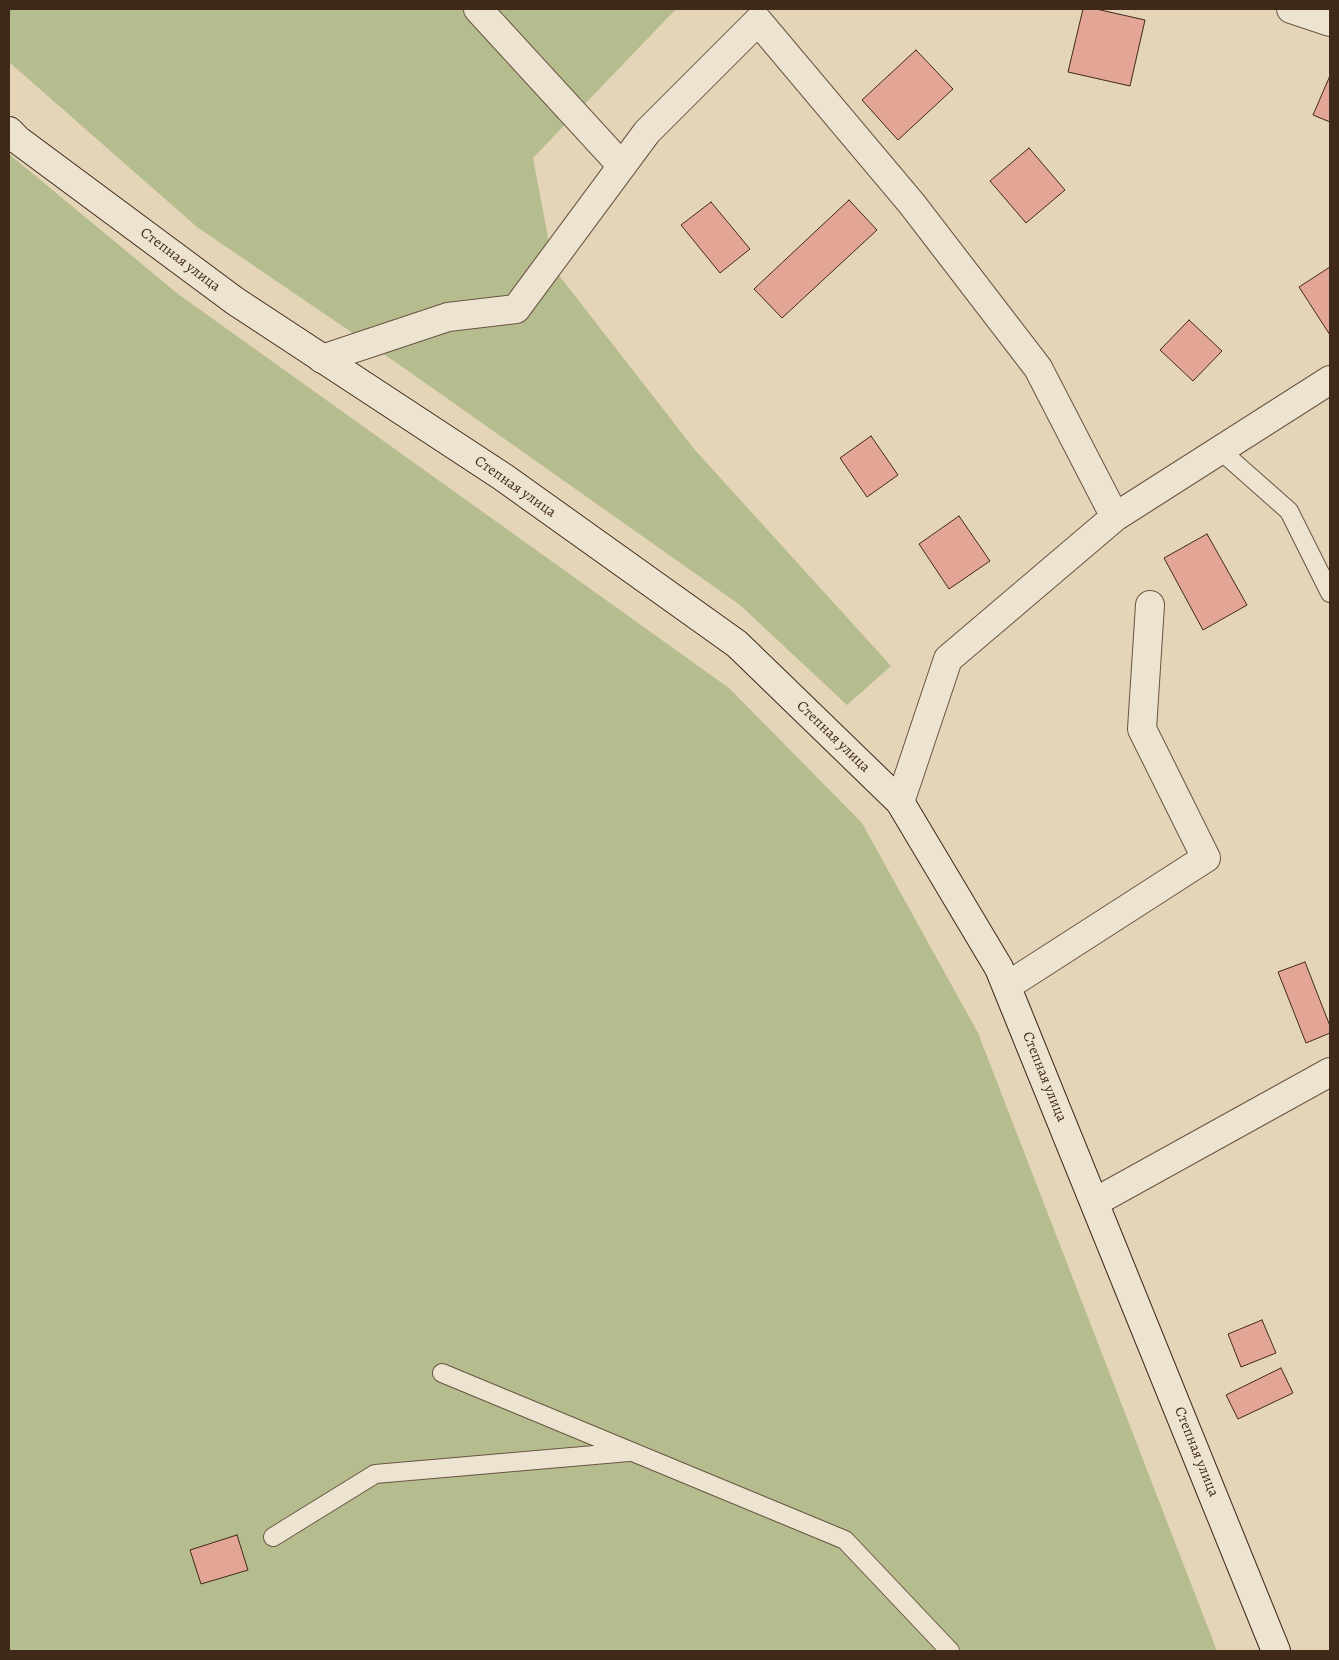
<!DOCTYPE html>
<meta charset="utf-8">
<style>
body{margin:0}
#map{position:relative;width:1339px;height:1660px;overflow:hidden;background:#e4d4b8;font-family:Alegreya,serif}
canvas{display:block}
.frame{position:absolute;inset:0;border:10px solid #41291a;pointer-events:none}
</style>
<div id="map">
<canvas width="1339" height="1660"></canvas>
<div class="frame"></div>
</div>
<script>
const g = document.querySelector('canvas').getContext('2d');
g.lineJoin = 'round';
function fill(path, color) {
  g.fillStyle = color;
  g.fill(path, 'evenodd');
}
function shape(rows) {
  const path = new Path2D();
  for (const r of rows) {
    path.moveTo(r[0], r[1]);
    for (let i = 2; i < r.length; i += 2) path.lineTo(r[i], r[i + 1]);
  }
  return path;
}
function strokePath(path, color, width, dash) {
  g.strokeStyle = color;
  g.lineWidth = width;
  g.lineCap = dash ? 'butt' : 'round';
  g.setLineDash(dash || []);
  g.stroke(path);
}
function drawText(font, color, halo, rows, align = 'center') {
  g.font = font + ' Alegreya,serif';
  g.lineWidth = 5;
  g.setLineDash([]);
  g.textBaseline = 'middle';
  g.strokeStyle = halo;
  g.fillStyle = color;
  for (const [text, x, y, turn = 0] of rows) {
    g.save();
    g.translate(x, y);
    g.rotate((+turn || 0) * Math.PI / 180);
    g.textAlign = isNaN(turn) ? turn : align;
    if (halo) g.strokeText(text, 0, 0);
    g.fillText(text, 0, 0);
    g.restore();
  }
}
const green = shape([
 [9,9,676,9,533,158,554,269,695,450,891,666,847,705,740,605,404,368,197,227,9,62],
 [9,154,178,294,729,688,862,823,978,1033,1217,1651,9,1651]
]);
const building = shape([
 [1083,9,1096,9,1145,20,1130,86,1068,72,1083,9],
 [916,50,953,89,898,140,862,100,916,50],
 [1329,78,1330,79,1330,122,1313,115,1329,78],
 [1029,148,1065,190,1026,223,990,181,1029,148],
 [849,200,877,230,782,318,754,289,849,200],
 [711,202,750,249,720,273,681,225,711,202],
 [1330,267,1330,335,1299,287,1330,267],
 [1189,320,1222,351,1193,381,1160,350,1189,320],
 [871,436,898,475,867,497,840,458,871,436],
 [959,516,990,561,949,589,919,544,959,516],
 [1207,534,1247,605,1203,630,1164,558,1207,534],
 [1305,962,1330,1026,1330,1033,1306,1043,1278,972,1305,962],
 [1262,1320,1276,1353,1241,1367,1228,1334,1262,1320],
 [1281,1368,1293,1393,1238,1419,1226,1395,1281,1368],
 [237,1535,248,1570,201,1584,190,1550,237,1535]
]);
const lane = shape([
 [1220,450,1289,511,1330,593],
 [442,1373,845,1540,950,1651],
 [273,1537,375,1474,629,1452]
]);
const street = shape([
 [478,9,622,166],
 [1291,9,1330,22],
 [322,359,448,317,516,309,647,132,758,21,912,204,1038,368,1115,517],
 [900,802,948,659,1115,517,1330,380],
 [1007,986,1206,858,1142,729,1150,605],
 [1095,1202,1330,1072]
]);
const secondary = shape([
 [9,131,18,140,235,301,503,477,737,644,900,802,999,968,1276,1651]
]);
const streetNames = [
 ["Степная улица",180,260,37],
 ["Степная улица",515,487,35],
 ["Степная улица",833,737,44],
 ["Степная улица",1044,1077,68],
 ["Степная улица",1196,1452,68]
];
fill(green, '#b5bd8e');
fill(building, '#e2a596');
strokePath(building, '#41291a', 1);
strokePath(lane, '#6a5442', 20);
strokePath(street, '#6a5442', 30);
strokePath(secondary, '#41291a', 30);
strokePath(lane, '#ede3d1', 18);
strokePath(street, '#ede3d1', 28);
strokePath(secondary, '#ede3d1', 28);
drawText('15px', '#41291a', '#ede3d1', streetNames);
</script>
